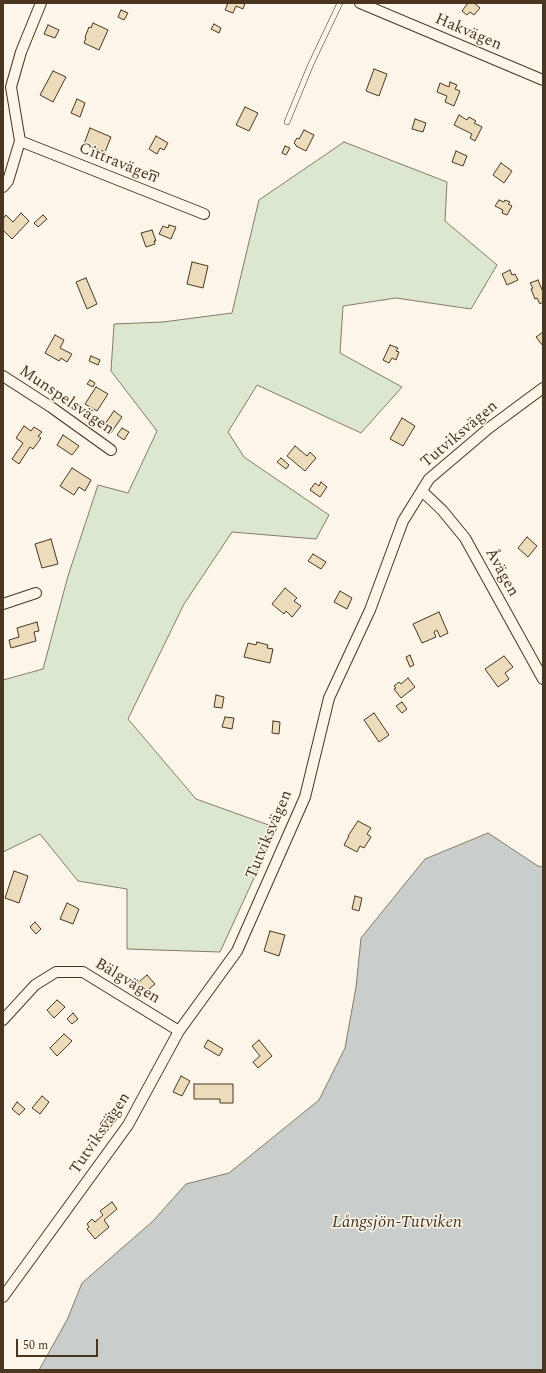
<!DOCTYPE html>
<meta charset="utf-8">
<style>
body{margin:0}
#map{position:relative;width:546px;height:1373px;overflow:hidden;background:#fbf6e9;font-family:Spectral,serif}
canvas{display:block}
.frame{position:absolute;inset:0;border:4px solid #4a3520;pointer-events:none}
.scale{position:absolute;left:16px;top:1339px;width:82px;height:18px;box-sizing:border-box;border:2px solid #4a3520;border-top:0;padding-left:5px;font-size:12px;line-height:14px;white-space:nowrap;color:#4a3520;-webkit-text-stroke:3px #fbf6e9;paint-order:stroke}
</style>
<div id="map">
<canvas width="546" height="1373"></canvas>
<div class="frame"></div>
<div class="scale">50 m</div>
</div>
<script>
const g = document.querySelector('canvas').getContext('2d');
g.lineJoin = 'round';
function fill(path, color) {
  g.fillStyle = color;
  g.fill(path, 'evenodd');
}
function shape(rows) {
  const path = new Path2D();
  for (const r of rows) {
    path.moveTo(r[0], r[1]);
    for (let i = 2; i < r.length; i += 2) path.lineTo(r[i], r[i + 1]);
  }
  return path;
}
function strokePath(path, color, width, dash) {
  g.strokeStyle = color;
  g.lineWidth = width;
  g.lineCap = dash ? 'butt' : 'round';
  g.setLineDash(dash || []);
  g.stroke(path);
}
function drawText(font, color, halo, rows, align = 'center') {
  g.font = font + ' Spectral,serif';
  g.lineWidth = 3;
  g.setLineDash([]);
  g.textBaseline = 'middle';
  g.strokeStyle = halo;
  g.fillStyle = color;
  for (const [text, x, y, turn = 0] of rows) {
    g.save();
    g.translate(x, y);
    g.rotate((+turn || 0) * Math.PI / 180);
    g.textAlign = isNaN(turn) ? turn : align;
    if (halo) g.strokeText(text, 0, 0);
    g.fillText(text, 0, 0);
    g.restore();
  }
}
const green = shape([
 [344,142,447,182,445,221,497,265,471,309,396,298,343,306,340,353,402,387,361,433,257,385,228,432,244,457,329,515,316,539,232,532,184,604,128,719,196,799,277,828,220,952,127,949,127,889,78,881,40,834,3,852,3,680,43,669,68,576,98,485,128,493,157,431,111,371,114,324,163,322,232,313,259,200,344,142]
]);
const water = shape([
 [488,833,538,866,543,867,543,1370,39,1370,67,1320,82,1283,153,1221,186,1184,229,1173,319,1100,345,1048,356,987,361,938,425,859,488,833]
]);
const building = shape([
 [228,3,245,3,243,9,236,6,233,13,225,10,228,3],
 [468,3,474,3,480,8,474,15,470,12,467,15,462,11,468,3],
 [121,10,128,13,124,20,118,17,121,10],
 [93,23,108,30,99,50,84,43,86,38,85,37,89,27,91,28,93,23],
 [214,24,221,28,219,33,211,29,214,24],
 [48,25,59,30,55,38,44,34,48,25],
 [374,69,387,74,379,96,366,91,374,69],
 [53,71,66,77,53,102,40,95,53,71],
 [450,82,457,85,455,89,460,91,454,106,445,102,447,96,437,92,440,83,449,87,450,82],
 [77,99,85,103,80,117,71,113,77,99],
 [245,107,258,113,249,131,236,125,245,107],
 [459,115,467,120,469,117,476,121,474,123,482,127,475,141,470,138,472,134,454,125,459,115],
 [415,119,426,123,423,132,412,129,415,119],
 [90,128,111,137,105,152,84,144,90,128],
 [304,130,314,135,306,151,296,146,296,145,294,143,297,138,299,139,304,130],
 [156,136,168,143,164,150,160,148,157,154,149,149,156,136],
 [285,146,290,148,286,155,282,153,285,146],
 [456,151,467,156,463,166,452,162,456,151],
 [501,163,512,171,504,183,493,175,501,163],
 [151,170,159,173,158,177,149,174,151,170],
 [499,200,504,202,505,200,510,202,508,204,512,206,507,215,502,213,503,210,495,206,499,200],
 [21,213,29,221,12,239,3,230,3,219,6,215,13,222,21,213],
 [43,215,47,219,38,227,34,223,43,215],
 [169,225,176,227,171,239,159,234,163,226,168,228,169,225],
 [152,230,156,241,154,241,155,244,146,247,141,233,152,230],
 [192,262,208,266,203,288,187,284,192,262],
 [510,270,512,275,515,274,518,280,507,285,502,274,510,270],
 [86,278,97,304,87,309,76,282,86,278],
 [538,280,543,292,543,302,540,304,537,298,535,299,531,289,533,288,530,283,538,280],
 [543,332,543,346,536,337,543,332],
 [55,335,64,340,60,348,72,354,67,362,61,358,59,361,45,353,55,335],
 [390,345,398,348,396,351,399,352,396,360,392,358,389,363,383,360,390,345],
 [91,356,100,360,98,365,89,361,91,356],
 [90,380,95,383,93,387,87,384,90,380],
 [96,387,108,394,97,411,85,404,96,387],
 [114,411,122,417,110,434,102,428,114,411],
 [402,418,415,426,403,446,390,439,402,418],
 [24,426,31,431,34,427,42,432,38,436,41,438,33,449,30,447,19,464,12,459,23,443,16,438,24,426],
 [122,428,129,432,124,440,117,435,122,428],
 [63,435,79,446,72,455,57,445,63,435],
 [295,446,307,456,310,452,316,458,305,471,287,456,295,446],
 [281,458,289,465,286,469,277,462,281,458],
 [72,468,91,480,85,491,79,487,74,495,60,486,72,468],
 [321,482,327,487,320,497,310,490,315,483,319,486,321,482],
 [527,537,537,546,528,557,518,548,527,537],
 [51,539,58,564,42,568,35,544,51,539],
 [313,554,326,562,321,569,308,561,313,554],
 [285,588,297,598,294,601,301,606,292,617,286,611,284,614,272,604,285,588],
 [340,591,352,598,347,609,334,602,340,591],
 [439,612,448,633,440,637,437,630,434,632,436,637,422,643,413,624,439,612],
 [37,622,39,631,34,632,36,641,11,648,9,640,19,637,17,628,37,622],
 [257,642,268,645,267,648,273,649,270,663,244,657,248,643,256,645,257,642],
 [410,655,414,665,410,667,406,657,410,655],
 [504,656,513,667,505,673,509,679,498,687,485,669,504,656],
 [408,678,415,687,401,698,394,689,396,688,394,686,399,682,401,684,408,678],
 [216,695,224,697,222,708,214,707,216,695],
 [402,702,407,709,402,713,396,706,402,702],
 [374,713,389,735,379,742,364,720,374,713],
 [225,717,234,718,232,729,222,727,225,717],
 [273,721,280,722,279,734,272,733,273,721],
 [358,821,371,828,367,834,371,837,364,848,360,846,357,852,344,845,349,836,348,836,358,821],
 [14,871,28,876,19,903,5,898,14,871],
 [355,896,362,898,359,911,352,909,355,896],
 [67,903,79,909,73,924,60,919,67,903],
 [35,922,41,929,36,934,30,927,35,922],
 [270,931,285,935,279,956,264,951,270,931],
 [147,975,155,984,142,995,134,986,147,975],
 [57,1000,65,1007,54,1018,47,1010,57,1000],
 [73,1013,78,1019,72,1024,67,1019,73,1013],
 [64,1034,72,1041,57,1056,50,1048,64,1034],
 [208,1040,223,1049,219,1056,204,1047,208,1040],
 [259,1040,272,1056,258,1068,253,1062,260,1056,252,1046,259,1040],
 [181,1076,190,1081,182,1096,173,1092,181,1076],
 [194,1084,233,1084,233,1103,220,1103,220,1099,194,1099,194,1084],
 [42,1096,49,1102,40,1114,32,1108,42,1096],
 [17,1102,25,1109,19,1115,12,1109,17,1102],
 [109,1113,117,1119,107,1131,100,1124,109,1113],
 [112,1202,117,1209,104,1220,109,1227,95,1239,87,1229,89,1227,87,1224,92,1219,95,1222,103,1215,100,1211,112,1202]
]);
const lane = shape([
 [287,122,311,64,340,3]
]);
const street = shape([
 [360,3,543,80],
 [20,141,204,214],
 [3,187,8,181,20,141,11,87,21,52,41,3],
 [3,376,51,407,111,450],
 [422,491,442,510,465,538,543,679],
 [3,604,36,593],
 [3,1020,35,985,56,972,83,972,179,1031],
 [3,1297,128,1125,179,1031,237,951,305,797,329,698,370,610,403,521,429,479,489,428,543,388]
]);
const streetNames = [
 ["Hakvägen",468,33,23],
 ["Cittravägen",118,164,22],
 ["Munspelsvägen",66,401,34],
 ["Tutviksvägen",460,435,-40],
 ["Åvägen",501,573,61],
 ["Tutviksvägen",270,835,-67],
 ["Bälgvägen",127,982,31],
 ["Tutviksvägen",101,1134,-56]
];
const waterNames = [
 ["Långsjön-Tutviken",397,1224]
];
fill(green, '#dce7d0');
strokePath(green, '#887966', 1);
fill(water, '#c9cecd');
strokePath(water, '#887966', 1);
fill(building, '#ecdcbc');
strokePath(building, '#4a3520', 1);
strokePath(lane, '#4a3520', 6);
strokePath(street, '#4a3520', 12);
strokePath(lane, '#fbf6e9', 5);
strokePath(street, '#fbf6e9', 10);
drawText('16px', '#4a3520', '#fbf6e9', streetNames);
drawText('italic 17px', '#4a3520', '#fbf6e9', waterNames);
</script>
